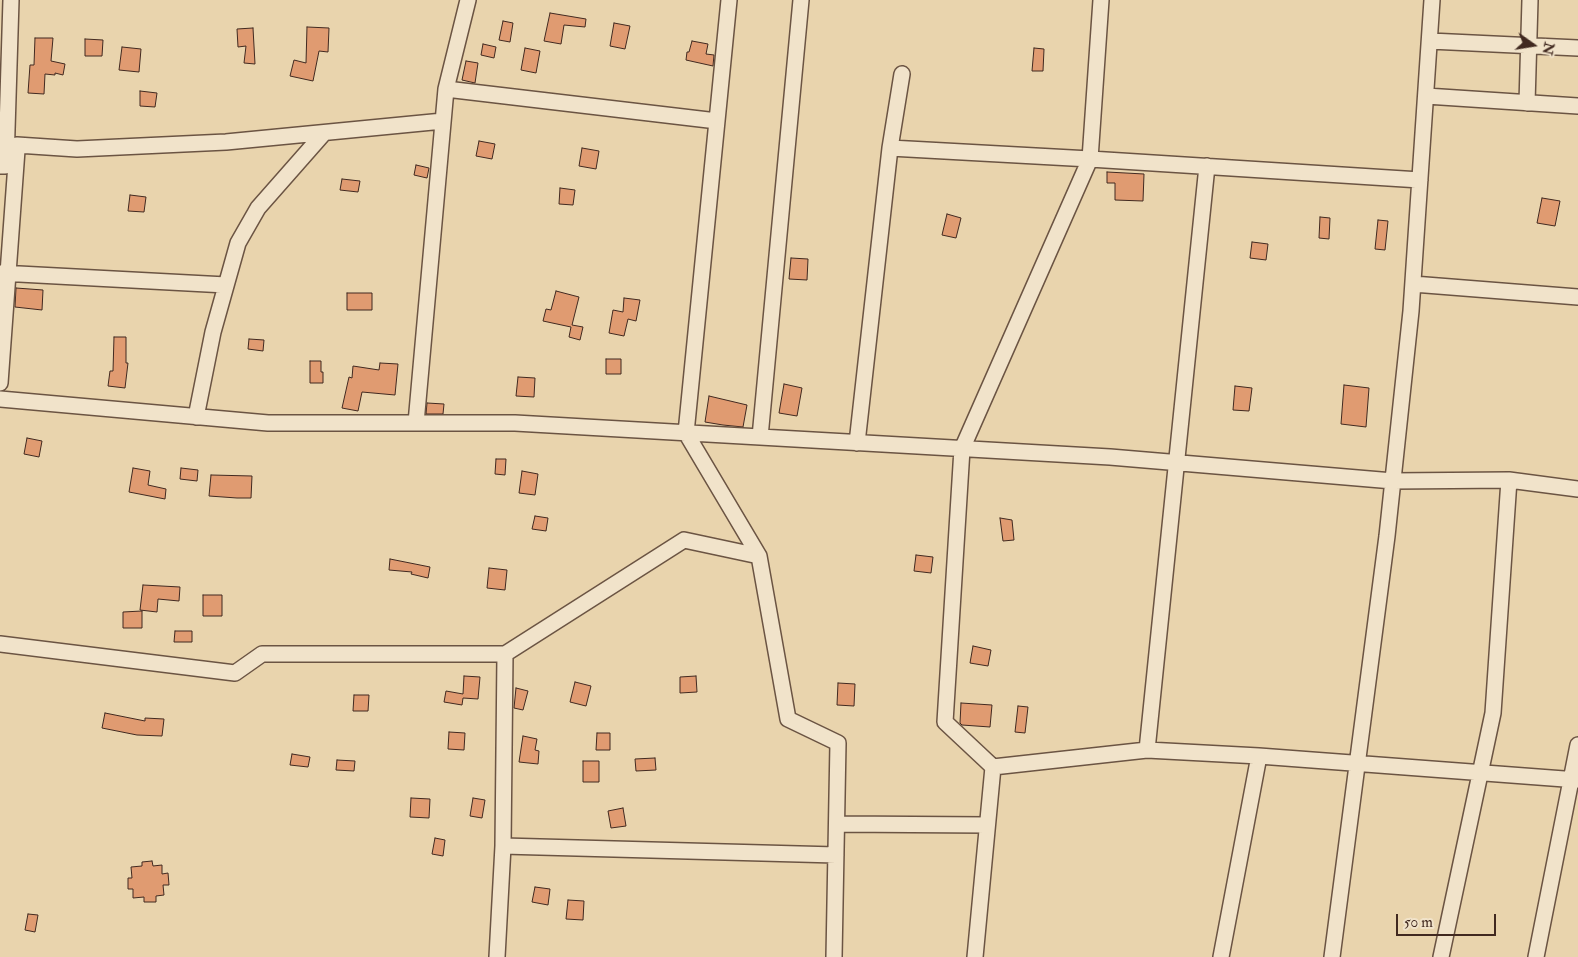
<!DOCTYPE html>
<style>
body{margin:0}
#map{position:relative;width:1578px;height:957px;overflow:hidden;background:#e9d4ad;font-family:"IM FELL Double Pica",serif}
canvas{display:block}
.north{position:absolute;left:1508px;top:20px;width:50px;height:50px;-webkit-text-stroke:4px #f1e3ca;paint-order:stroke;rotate:103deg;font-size:14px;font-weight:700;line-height:20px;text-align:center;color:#412920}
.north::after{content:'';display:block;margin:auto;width:18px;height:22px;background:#412920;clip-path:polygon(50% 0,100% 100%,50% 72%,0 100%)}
.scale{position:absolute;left:1396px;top:914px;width:100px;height:22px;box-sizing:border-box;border:2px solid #412920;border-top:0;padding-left:6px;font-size:15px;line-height:18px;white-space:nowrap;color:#412920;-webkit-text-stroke:4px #f1e3ca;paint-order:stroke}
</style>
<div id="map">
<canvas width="1578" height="957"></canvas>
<div class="north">N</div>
<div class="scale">50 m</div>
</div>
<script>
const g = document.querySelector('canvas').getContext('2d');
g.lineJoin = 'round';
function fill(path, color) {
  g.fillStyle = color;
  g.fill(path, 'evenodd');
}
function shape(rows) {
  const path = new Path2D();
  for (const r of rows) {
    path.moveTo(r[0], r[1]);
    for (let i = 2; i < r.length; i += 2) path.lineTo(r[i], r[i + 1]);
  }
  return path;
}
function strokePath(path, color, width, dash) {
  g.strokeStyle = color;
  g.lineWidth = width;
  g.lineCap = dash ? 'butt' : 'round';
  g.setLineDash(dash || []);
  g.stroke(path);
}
const building = shape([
 [550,13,586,19,585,27,564,25,561,44,544,41,550,13],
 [503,21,513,23,510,42,499,40,503,21],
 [614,23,630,26,625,49,610,46,614,23],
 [307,27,329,28,328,52,319,51,313,81,290,76,294,60,306,63,307,27],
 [253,28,255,64,244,63,246,46,238,47,237,29,253,28],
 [35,38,53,38,51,61,65,64,63,75,55,73,55,75,45,74,44,94,28,93,30,65,34,65,35,38],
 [85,39,103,40,102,56,85,56,85,39],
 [692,41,708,44,706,54,714,55,713,66,686,60,687,52,689,52,692,41],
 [483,44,496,47,494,58,481,55,483,44],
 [122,47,141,49,139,72,119,70,122,47],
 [525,48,540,51,536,73,521,70,525,48],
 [1034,48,1044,49,1043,71,1032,71,1034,48],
 [466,61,478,63,475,83,462,80,466,61],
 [140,91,157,93,155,107,140,106,140,91],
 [479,141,495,144,492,159,476,156,479,141],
 [582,148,599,151,596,169,579,166,582,148],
 [416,165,429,168,427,178,414,175,416,165],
 [1107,172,1144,174,1143,201,1115,200,1115,183,1107,183,1107,172],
 [342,179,360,181,358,192,340,190,342,179],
 [560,188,575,190,573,205,559,204,560,188],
 [130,195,146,197,144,212,128,211,130,195],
 [1542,198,1560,201,1555,226,1537,223,1542,198],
 [947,214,961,218,956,238,942,235,947,214],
 [1320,217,1330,218,1329,239,1319,238,1320,217],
 [1378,220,1388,221,1385,250,1375,249,1378,220],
 [1252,242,1268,244,1266,260,1250,258,1252,242],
 [791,258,808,259,807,280,789,279,791,258],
 [16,288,43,290,42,310,15,307,16,288],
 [556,291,579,297,572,325,583,327,580,340,569,337,571,327,543,321,546,309,551,310,556,291],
 [347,293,372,293,372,310,347,310,347,293],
 [624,298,640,300,636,321,628,319,624,336,609,333,613,310,623,312,624,298],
 [114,337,126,337,126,363,128,363,125,388,108,386,110,371,113,371,114,337],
 [249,339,264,340,263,351,248,349,249,339],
 [606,359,621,359,621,374,606,374,606,359],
 [310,361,321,361,321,372,323,372,323,383,310,383,310,361],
 [380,363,398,364,395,395,362,392,358,411,342,408,349,377,352,378,353,366,379,370,380,363],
 [518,377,535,378,534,397,516,396,518,377],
 [784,384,802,388,797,416,779,413,784,384],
 [1344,385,1369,388,1366,427,1341,424,1344,385],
 [1235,386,1252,388,1249,411,1233,410,1235,386],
 [709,396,747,405,743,427,723,425,705,422,709,396],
 [427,403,444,404,443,414,426,414,427,403],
 [27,438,42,441,39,457,24,454,27,438],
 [496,459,506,459,505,475,495,474,496,459],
 [133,468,150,471,148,485,166,489,165,499,129,492,133,468],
 [181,468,198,470,197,481,180,479,181,468],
 [522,471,538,474,535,495,519,493,522,471],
 [211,475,252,476,251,498,237,498,209,496,211,475],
 [535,516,548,518,546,531,532,529,535,516],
 [1000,518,1012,520,1014,540,1003,541,1000,518],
 [916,555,933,557,931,573,914,571,916,555],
 [390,559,430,567,428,578,411,574,412,572,389,570,390,559],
 [489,568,507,570,505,590,487,588,489,568],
 [143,585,180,587,179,601,158,599,157,612,140,610,143,585],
 [203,595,222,595,222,616,203,616,203,595],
 [142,611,142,628,123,628,123,612,142,611],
 [175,631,192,631,192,642,174,642,175,631],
 [973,646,991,650,988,666,970,663,973,646],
 [464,676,480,677,478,699,463,698,462,705,444,702,446,691,463,694,464,676],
 [696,676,697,692,680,693,680,677,696,676],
 [575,682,591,686,586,706,570,702,575,682],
 [838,683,855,684,854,706,837,705,838,683],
 [516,688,528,691,523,710,514,708,516,688],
 [354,695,369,695,368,711,353,711,354,695],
 [961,703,992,705,990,727,962,725,960,723,961,703],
 [1018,706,1028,707,1025,733,1015,732,1018,706],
 [105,713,145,721,145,718,164,719,162,736,137,735,102,728,105,713],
 [449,732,465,733,464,750,448,749,449,732],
 [597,733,610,733,610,750,596,750,597,733],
 [523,736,537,739,535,750,539,751,538,764,519,762,523,736],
 [292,754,310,757,308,767,290,765,292,754],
 [655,758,656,770,636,771,635,759,655,758],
 [337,760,355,761,354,771,336,770,337,760],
 [583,761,599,761,599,782,583,782,583,761],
 [411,798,430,799,429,818,410,817,411,798],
 [473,798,485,800,482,818,470,816,473,798],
 [623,808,626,826,611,828,608,811,623,808],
 [435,838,445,840,443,856,432,854,435,838],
 [152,861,153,866,162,865,162,874,168,873,169,885,163,885,164,895,156,896,156,902,144,902,144,897,133,898,133,889,128,889,128,878,132,878,131,867,142,866,142,862,152,861],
 [535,887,550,889,548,905,532,902,535,887],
 [568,900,584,901,583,920,566,919,568,900],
 [28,914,38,915,35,932,25,930,28,914]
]);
const minor = shape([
 [729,0,686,433,759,556,788,719,838,743,834,957],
 [1430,41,1578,48],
 [446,89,717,121],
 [1426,96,1578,106],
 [1527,103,1530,0],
 [890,148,1090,159,1420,180],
 [6,162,11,0],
 [0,166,5,166,17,145,77,149,226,142,443,121],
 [0,273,226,285],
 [1413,284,1578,297],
 [0,383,17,150],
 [0,399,268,423,515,423,1110,457,1393,481,1509,480,1578,489],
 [196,417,213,332,238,243,258,208,324,133],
 [416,423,446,89,468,0],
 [760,437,801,0],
 [857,443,890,148,902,74],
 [0,644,235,673,262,654,505,654,684,540,759,556],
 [1147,750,1207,166],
 [993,767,1147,750,1259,756,1578,780],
 [837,824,987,825],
 [503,846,836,855],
 [497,957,503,846,505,654],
 [975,957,993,767,945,722,962,449,1090,159,1101,0],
 [1221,957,1259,756],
 [1332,957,1387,536,1411,311,1432,0],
 [1441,957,1493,713,1509,480],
 [1536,957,1578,745]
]);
fill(building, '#e09b71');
strokePath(building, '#412920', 1);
strokePath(minor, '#6b5443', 18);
strokePath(minor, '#f1e3ca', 15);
</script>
